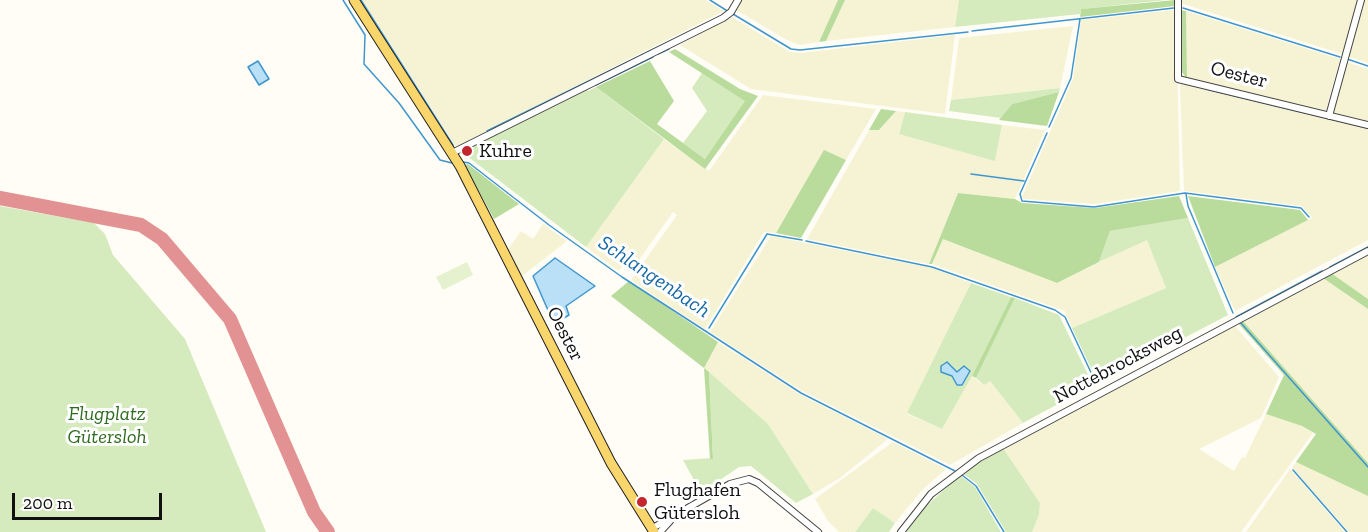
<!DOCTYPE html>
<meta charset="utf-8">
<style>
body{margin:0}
#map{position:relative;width:1368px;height:532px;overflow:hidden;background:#fffdf5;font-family:"Zilla Slab",serif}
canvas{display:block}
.scale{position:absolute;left:12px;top:493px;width:150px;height:27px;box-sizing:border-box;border:3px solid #111;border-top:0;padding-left:8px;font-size:18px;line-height:21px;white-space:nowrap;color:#111;-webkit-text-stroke:4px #fff;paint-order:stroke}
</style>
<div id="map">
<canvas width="1368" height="532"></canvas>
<div class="scale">200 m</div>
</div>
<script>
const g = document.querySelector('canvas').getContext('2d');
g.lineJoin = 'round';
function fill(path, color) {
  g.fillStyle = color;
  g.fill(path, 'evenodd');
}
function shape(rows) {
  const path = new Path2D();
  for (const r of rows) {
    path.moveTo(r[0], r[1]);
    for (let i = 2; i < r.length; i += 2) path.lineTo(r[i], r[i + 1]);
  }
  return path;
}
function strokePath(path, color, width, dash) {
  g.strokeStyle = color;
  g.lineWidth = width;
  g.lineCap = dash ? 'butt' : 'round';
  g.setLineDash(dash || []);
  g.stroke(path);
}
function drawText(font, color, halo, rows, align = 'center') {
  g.font = font + ' "Zilla Slab",serif';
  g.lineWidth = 6;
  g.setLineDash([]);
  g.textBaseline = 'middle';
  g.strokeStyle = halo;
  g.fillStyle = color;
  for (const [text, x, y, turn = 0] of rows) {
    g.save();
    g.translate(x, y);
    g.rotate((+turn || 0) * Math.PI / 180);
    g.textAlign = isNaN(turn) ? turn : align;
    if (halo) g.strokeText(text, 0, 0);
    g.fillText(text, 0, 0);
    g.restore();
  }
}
const farmland = shape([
 [362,0,705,0,724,11,456,147],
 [741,0,838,0,819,42,800,45,787,40,736,10],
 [845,0,959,0,955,27,826,41],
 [1180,0,1358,0,1342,54,1180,3],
 [1363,0,1368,0,1368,63,1347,56],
 [1176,10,1180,191,1095,204,1024,199,1022,197,1073,79,1081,20],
 [1186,11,1340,59,1325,113,1187,79],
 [732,17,790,52,801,53,955,35,945,114,751,89,680,45],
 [1073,26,1060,88,951,100,959,38],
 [1346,62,1368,69,1368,123,1332,113],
 [1180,84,1368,129,1368,240,1235,311,1215,267,1312,218,1302,206,1184,191],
 [763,95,876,109,846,160,824,151,776,233,764,232,705,329,631,280,677,215,673,212,632,270,624,264,619,271,586,247,664,139,709,171],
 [896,111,905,112,899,133,995,160,1002,125,1045,130,1015,199,958,193,929,264,807,239,869,130,879,130],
 [543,224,567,241,522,276,508,249,521,231,533,239],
 [771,236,932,268,971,283,907,414,942,429,972,376,983,385,989,380,1023,423,950,465,802,391,710,332],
 [943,239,1057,283,1147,239,1166,288,1072,328,1065,311,932,264],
 [1368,254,1368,299,1331,273],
 [1323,278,1368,309,1368,463,1243,321],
 [1235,326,1279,377,1261,418,1199,449,1234,471,1242,457,1245,458,1266,414,1302,426,1313,433,1241,532,1032,532,1039,515,1040,503,1003,448],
 [718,342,801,395,888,439,840,478,813,494,768,424,704,368],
 [893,442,946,469,922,490,895,523,873,508,855,532,839,532,828,521,815,499],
 [1296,462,1368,496,1368,532,1349,532,1292,468],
 [1290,469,1338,524,1345,532,1246,532]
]);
const green = shape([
 [959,0,1166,0,1081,9,1080,14,955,27],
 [702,73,746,101,705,159,683,143,707,111,692,88],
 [1186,83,1368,127,1368,129,1183,84],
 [596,87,664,139,586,247,463,153,474,147,473,145,587,88,588,91],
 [1060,88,1059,92,1012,104,1001,118,949,111,951,100],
 [905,112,1002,125,995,161,899,134],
 [0,206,94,223,105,234,113,255,185,339,266,532,0,532],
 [1188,218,1228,315,1098,383,1072,328,1166,288,1147,240,1099,262,1110,231],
 [971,283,1011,297,972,376,942,429,907,413],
 [1015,298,1059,315,1093,385,1023,423,990,381,984,385,976,378],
 [709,372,768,424,813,494,796,503,751,466,739,467,701,493,683,460,713,458],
 [1003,448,1040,503,1039,515,1032,532,1006,532,977,484,962,473],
 [960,475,975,487,1001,532,905,532,922,510],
 [873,508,895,523,889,532,855,532]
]);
const forest = shape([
 [838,0,845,0,826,41,819,42],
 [1175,0,1175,6,1080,17,1081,9],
 [1181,10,1186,11,1187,79,1181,71],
 [675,49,740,89,758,96,705,169,596,87,650,61,674,101,657,124,705,159,745,101,669,52],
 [1059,92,1047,126,999,120,1012,104],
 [881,109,896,111,879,130,869,130],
 [824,150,846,160,801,238,776,233],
 [468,164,519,204,494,219,465,165],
 [958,193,1015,199,1022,203,1095,208,1179,196,1188,218,1110,231,1099,262,1057,283,943,239,932,264,929,264],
 [1188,196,1300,210,1308,220,1215,267],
 [1331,273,1368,299,1368,309,1323,278],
 [629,281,718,342,704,368,709,372,713,459,710,459,704,368,611,296],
 [1011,297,1015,298,976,378,972,376],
 [1243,321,1368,463,1368,496,1296,462,1316,434,1302,426,1266,414,1284,375,1238,323]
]);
const pitch = shape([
 [467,262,473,275,443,290,436,277]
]);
const water = shape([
 [258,61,269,79,259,85,248,67,258,61],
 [555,258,595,286,566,306,569,315,554,324,533,276,555,258],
 [947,362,957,372,964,366,970,371,962,385,957,385,952,376,941,372,941,366,947,362]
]);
const stream = shape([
 [343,0,365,35,364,64,399,103,440,160,452,163],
 [361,0,453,145],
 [710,0,729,12],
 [1183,8,1340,57],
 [733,14,791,49,800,50,968,32],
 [972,31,1174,8],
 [658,54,669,49],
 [1347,59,1368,66],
 [596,85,653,57],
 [1206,89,1368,128],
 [1049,127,1071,78,1080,19],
 [487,131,715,19],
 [1047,133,1020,194,1022,201,1094,207,1185,193,1301,208,1309,217],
 [463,162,469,163,549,225,622,277,801,393,955,471],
 [971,174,1024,181],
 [1186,194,1188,206,1233,313],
 [806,241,932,267,1055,310,1065,317,1095,381],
 [1330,267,1368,247],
 [1236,317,1322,271],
 [1240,322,1368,467],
 [709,328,767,234,802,240],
 [1293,470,1347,532],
 [962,475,976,486,1004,532]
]);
const taxiway = shape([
 [0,198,141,225,162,239,230,319,314,512,328,532]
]);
const minor = shape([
 [1178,0,1178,79,1368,125],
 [1329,116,1361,0],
 [452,153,723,18,731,12,738,0],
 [651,529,730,484,749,479,758,483,818,532],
 [660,532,670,521],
 [901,532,931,494,979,458,1368,251]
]);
const primary = shape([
 [354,0,460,166,611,463,654,532]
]);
const markers = [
 [467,151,6,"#c4262e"],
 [642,502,6,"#c4262e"]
];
const streetNames = [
 ["Oester",1239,75,14],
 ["Oester",565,334,63],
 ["Nottebrocksweg",1118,365,-28]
];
const poiNames = [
 ["Kuhre",479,151],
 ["Flughafen",654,490],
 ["Gütersloh",654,513]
];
const parkNames = [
 ["Flugplatz",107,414],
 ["Gütersloh",107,437]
];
const waterNames = [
 ["Schlangenbach",654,277,34]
];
fill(farmland, '#f6f3d4');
fill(green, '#d5ebbd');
fill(forest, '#b9dc9c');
fill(pitch, '#e6f2cf');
fill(water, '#b9e0f7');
strokePath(water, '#3f96cf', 1.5);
strokePath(stream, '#3f96cf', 1.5);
strokePath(taxiway, '#e29292', 14);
strokePath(minor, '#444', 8);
strokePath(primary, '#222', 11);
strokePath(minor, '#fff', 6);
strokePath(primary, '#f9d66b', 9);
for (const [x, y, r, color] of markers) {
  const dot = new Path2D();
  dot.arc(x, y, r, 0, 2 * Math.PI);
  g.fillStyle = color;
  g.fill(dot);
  strokePath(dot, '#fff', 2);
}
drawText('20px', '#111', '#fff', streetNames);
drawText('20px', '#111', '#fff', poiNames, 'left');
drawText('italic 20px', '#2f6b1f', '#fff', parkNames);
drawText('italic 21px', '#1768a6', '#fff', waterNames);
</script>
